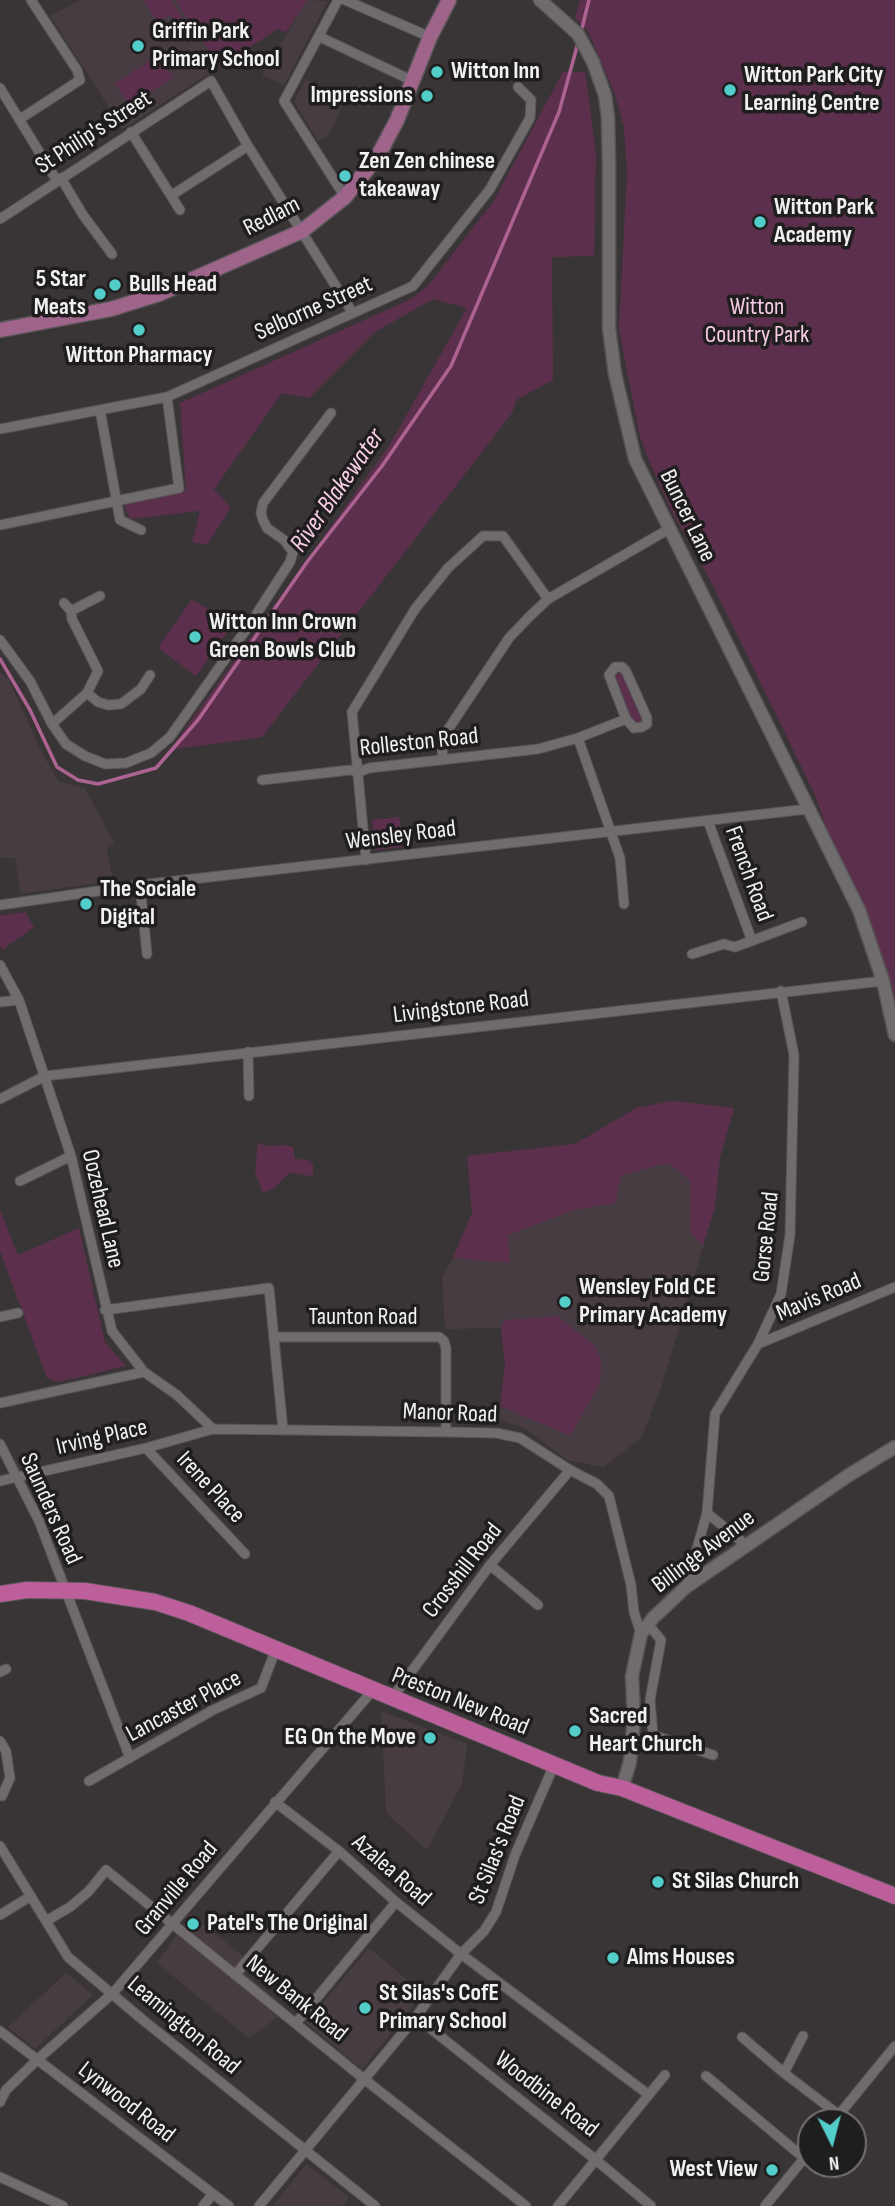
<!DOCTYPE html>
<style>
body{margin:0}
#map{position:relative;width:895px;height:2206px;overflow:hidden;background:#393537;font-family:"Sofia Sans Condensed",sans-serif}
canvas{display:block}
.north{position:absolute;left:797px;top:2108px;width:70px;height:70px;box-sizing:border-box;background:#1f1d1e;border:2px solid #737172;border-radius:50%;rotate:174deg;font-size:19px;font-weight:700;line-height:28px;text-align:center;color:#f2f0f1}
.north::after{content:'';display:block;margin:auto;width:24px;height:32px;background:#53cdca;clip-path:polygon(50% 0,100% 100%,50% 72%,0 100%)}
</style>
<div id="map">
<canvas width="895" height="2206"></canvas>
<div class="north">N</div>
</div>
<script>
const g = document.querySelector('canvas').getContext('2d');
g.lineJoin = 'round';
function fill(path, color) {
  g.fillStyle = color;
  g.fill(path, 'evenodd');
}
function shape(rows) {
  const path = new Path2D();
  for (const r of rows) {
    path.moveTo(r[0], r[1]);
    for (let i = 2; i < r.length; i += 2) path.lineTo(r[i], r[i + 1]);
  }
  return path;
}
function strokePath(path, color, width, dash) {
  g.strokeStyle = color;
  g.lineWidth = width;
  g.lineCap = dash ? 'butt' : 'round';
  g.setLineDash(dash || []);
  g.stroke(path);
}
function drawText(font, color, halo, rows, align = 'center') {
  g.font = font + ' "Sofia Sans Condensed",sans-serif';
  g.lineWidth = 7;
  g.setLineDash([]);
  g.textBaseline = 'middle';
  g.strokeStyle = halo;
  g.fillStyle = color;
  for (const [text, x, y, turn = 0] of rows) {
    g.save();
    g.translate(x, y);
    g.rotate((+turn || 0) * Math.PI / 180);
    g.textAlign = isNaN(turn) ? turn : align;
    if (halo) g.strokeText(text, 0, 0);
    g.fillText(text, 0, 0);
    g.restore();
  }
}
const built = shape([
 [81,0,175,0,219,67,123,129,50,16],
 [307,0,328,1,284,85,262,75],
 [306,79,342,106,329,135,318,141,294,102],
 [0,673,8,678,41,751,59,782,85,788,114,843,107,849,113,881,21,894,15,858,0,858],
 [672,1101,734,1108,720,1157,715,1207,662,1385,642,1437,604,1467,567,1460,524,1428,499,1420,505,1365,501,1328,445,1329,442,1277,477,1218,636,1108],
 [381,1711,467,1744,462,1784,427,1850,386,1813],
 [191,1914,245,1958,238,1967,288,2010,249,2038,157,1963],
 [369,1948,423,1993,362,2069,306,2023],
 [66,1973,93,1995,35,2049,8,2027],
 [306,2164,349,2197,342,2206,273,2206]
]);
const green = shape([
 [143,0,171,0,189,28,182,32,170,15,158,23],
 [175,0,307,0,286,33,278,29,219,67],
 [580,0,895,0,895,1035,816,797,711,581,671,510,647,456,639,433,619,329,627,173,624,127,615,95,588,31,575,18],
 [159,55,173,78,129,105,115,83],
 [563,72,585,72,596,153,594,256,552,257,553,380,516,400,512,413,262,737,170,750,389,446,467,308,433,299,375,332,309,398,282,393,214,489,231,507,207,545,192,542,200,511,130,519,124,505,186,490,180,403,409,300,427,287,493,202],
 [192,599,232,625,196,676,158,648],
 [617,672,624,675,645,720,641,725,632,722,614,680,613,676],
 [400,817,402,847,375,850,372,820],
 [25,912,34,927,2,950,0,945,0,916],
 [672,1101,734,1108,720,1157,715,1207,703,1246,690,1232,690,1180,668,1163,622,1175,615,1203,574,1210,508,1235,510,1263,453,1258,472,1213,467,1156,575,1144,636,1108],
 [258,1142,265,1146,286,1145,293,1147,295,1159,308,1160,313,1164,313,1175,309,1176,290,1172,274,1188,263,1193,255,1171],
 [0,1210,18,1255,79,1228,105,1342,126,1366,58,1382,47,1378,0,1251],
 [557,1316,596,1347,601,1360,600,1383,570,1436,500,1406,505,1365,501,1327,505,1320]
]);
const stream = shape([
 [581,32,589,0],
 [0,659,30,710,57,767,78,780,98,784,156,768,198,720,307,562,382,466,451,366,559,112,578,43]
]);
const street = shape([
 [338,0,284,101,345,197],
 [345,0,430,37],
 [320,37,413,81],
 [0,88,57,181],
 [20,119,80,80,77,70,31,0],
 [131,132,180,210],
 [61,178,83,215,112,254],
 [172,195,248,146],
 [0,219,211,81,248,146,352,312],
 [100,410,120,520,141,530],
 [0,429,167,397,413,286,490,189,530,118,531,100,518,87],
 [0,525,179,488,167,397],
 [64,603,71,611],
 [0,640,30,681,52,724,66,744,85,756,105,764,126,763,151,753,170,737,250,624,290,562,293,552,284,540,267,528,263,520,261,513,263,503,331,413],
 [615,667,622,667,626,671,647,718,647,724,642,727,634,728,626,719,609,675,615,667],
 [87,693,98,702,108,705,121,704,141,689,150,675],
 [52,724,87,693,98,671,72,619,71,611,100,596],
 [578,738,620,858,624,904],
 [442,760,443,737,509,638,529,617,548,599,669,529],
 [262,780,350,770,359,772,369,768,538,749,578,738,626,719],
 [708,821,752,941],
 [366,860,352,712,415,609,448,568,483,536,503,536,548,599],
 [140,885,147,954],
 [0,905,140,885,808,809],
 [692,954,724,944,735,947,802,922],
 [0,965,19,1000,71,1156,112,1331,144,1372,177,1395,213,1429],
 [0,1002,19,1000],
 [248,1052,249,1096],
 [0,1099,45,1076,883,981],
 [20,1181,71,1156],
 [105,1310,269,1288,283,1430],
 [0,1317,18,1313],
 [274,1337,439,1337,444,1341,446,1348,446,1432],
 [758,1344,895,1287],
 [0,1403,144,1372],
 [0,1444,39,1521,130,1758],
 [146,1448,245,1554],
 [0,1481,146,1448,213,1429,446,1432,496,1433,520,1438,570,1470,597,1484,609,1496,631,1585,634,1612,641,1634],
 [707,1513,746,1545],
 [490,1565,538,1605],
 [686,1587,707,1513,715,1414,758,1344,781,1294,790,1235,794,1055,781,991],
 [648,1624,661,1640,650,1700,653,1735,713,1755],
 [0,1672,6,1669],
 [392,1698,490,1565,570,1470],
 [0,1741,6,1751,10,1778,2,1796],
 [89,1781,213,1710,261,1688,276,1649],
 [275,1802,339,1851,396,1902,461,1954,649,2095],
 [0,1846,68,1957,143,2020,375,2206],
 [0,1915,31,1896],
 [46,1921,70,1907,89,1891,106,1870,364,2079,526,2206],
 [235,1975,339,1851],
 [416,2017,596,2160,651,2206],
 [296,2023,396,1902],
 [0,2031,229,2206],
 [742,2037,784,2073,839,2115],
 [784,2073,803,2036],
 [706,2076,804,2158],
 [0,2102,6,2090,38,2059,113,1993,373,1690],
 [833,2122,895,2046],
 [0,2177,63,2206],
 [203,2206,213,2194],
 [259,2206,416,2017,461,1954,484,1931,496,1912,515,1855,554,1765],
 [558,2206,665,2075],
 [765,2206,811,2150]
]);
const secondary = shape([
 [540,0,578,34,593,62,605,95,608,117,609,163,609,328,615,374,635,459,859,910,883,981,895,1035],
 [622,1788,630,1762,634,1719,632,1676,641,1634,653,1618,686,1587,849,1475,895,1447]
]);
const primary = shape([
 [0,330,111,309,159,294,302,231,345,197,378,156,397,120,430,37,449,0]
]);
const highway = shape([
 [0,1594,27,1590,85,1591,155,1602,189,1613,598,1783,622,1788,895,1896]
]);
const markers = [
 [138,46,7,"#53cdca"],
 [437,72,7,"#53cdca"],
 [730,90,7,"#53cdca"],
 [427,96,7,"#53cdca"],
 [345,176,7,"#53cdca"],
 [760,222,7,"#53cdca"],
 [115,285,7,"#53cdca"],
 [100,294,7,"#53cdca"],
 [139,330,7,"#53cdca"],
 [195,637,7,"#53cdca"],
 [86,904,7,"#53cdca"],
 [565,1302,7,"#53cdca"],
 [575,1731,7,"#53cdca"],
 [430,1738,7,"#53cdca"],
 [658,1882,7,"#53cdca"],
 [193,1924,7,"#53cdca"],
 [613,1958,7,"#53cdca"],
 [365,2008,7,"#53cdca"],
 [772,2170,7,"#53cdca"]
];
const poiNames = [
 ["Griffin Park",152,32],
 ["Primary School",152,60],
 ["Witton Inn",451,72],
 ["Witton Park City",744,76],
 ["Learning Centre",744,104],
 ["Impressions",413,96,"right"],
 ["Zen Zen chinese",359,162],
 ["takeaway",359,190],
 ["Witton Park",774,208],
 ["Academy",774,236],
 ["5 Star",86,280,"right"],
 ["Meats",86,308,"right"],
 ["Bulls Head",129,285],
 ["Witton Pharmacy",139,356,"center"],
 ["Witton Inn Crown",209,623],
 ["Green Bowls Club",209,651],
 ["The Sociale",100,890],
 ["Digital",100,918],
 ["Wensley Fold CE",579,1288],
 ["Primary Academy",579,1316],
 ["Sacred",589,1717],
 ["Heart Church",589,1745],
 ["EG On the Move",416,1738,"right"],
 ["St Silas Church",672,1882],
 ["Patel's The Original",207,1924],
 ["Alms Houses",627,1958],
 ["St Silas's CofE",379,1994],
 ["Primary School",379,2022],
 ["West View",758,2170,"right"]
];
const streetNames = [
 ["St Philip's Street",94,133,-33],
 ["Redlam",272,217,-27],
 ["Selborne Street",314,309,-24],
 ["Buncer Lane",687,516,64],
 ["Rolleston Road",419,743,-6],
 ["Wensley Road",401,836,-7],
 ["French Road",748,874,70],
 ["Livingstone Road",461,1008,-7],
 ["Oozehead Lane",102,1209,77],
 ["Gorse Road",767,1237,-84],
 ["Mavis Road",819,1298,-23],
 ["Taunton Road",363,1318],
 ["Manor Road",450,1414,2],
 ["Irving Place",102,1438,-13],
 ["Irene Place",210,1488,47],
 ["Saunders Road",50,1509,66],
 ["Billinge Avenue",704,1552,-37],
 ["Crosshill Road",463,1571,-52],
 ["Preston New Road",460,1702,22],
 ["Lancaster Place",184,1707,-28],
 ["St Silas's Road",498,1850,-68],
 ["Azalea Road",391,1871,41],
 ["Granville Road",177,1889,-50],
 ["New Bank Road",296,1999,39],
 ["Leamington Road",183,2026,40],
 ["Woodbine Road",546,2095,38],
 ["Lynwood Road",126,2103,38]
];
const parkNames = [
 ["Witton",757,308],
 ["Country Park",757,336]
];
const waterNames = [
 ["River Blakewater",338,491,-55]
];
fill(built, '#463c42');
fill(green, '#5c304c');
strokePath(stream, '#ad6391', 3.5);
strokePath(street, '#575456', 11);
strokePath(secondary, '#575456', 15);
strokePath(primary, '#575456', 17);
strokePath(highway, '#575456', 18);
strokePath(street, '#706b6d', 9);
strokePath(secondary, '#706b6d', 12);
strokePath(primary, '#9e6489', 14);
strokePath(highway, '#bd5f9b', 16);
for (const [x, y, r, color] of markers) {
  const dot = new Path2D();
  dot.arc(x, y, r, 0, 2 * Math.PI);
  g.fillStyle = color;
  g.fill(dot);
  strokePath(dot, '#1f1d1e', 2.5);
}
drawText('bold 24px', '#f2f0f1', '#1f1d1e', poiNames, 'left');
drawText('24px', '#f2f0f1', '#1f1d1e', streetNames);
drawText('24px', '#f7cde5', '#1f1d1e', parkNames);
drawText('italic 26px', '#f8cee6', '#1f1d1e', waterNames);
</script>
